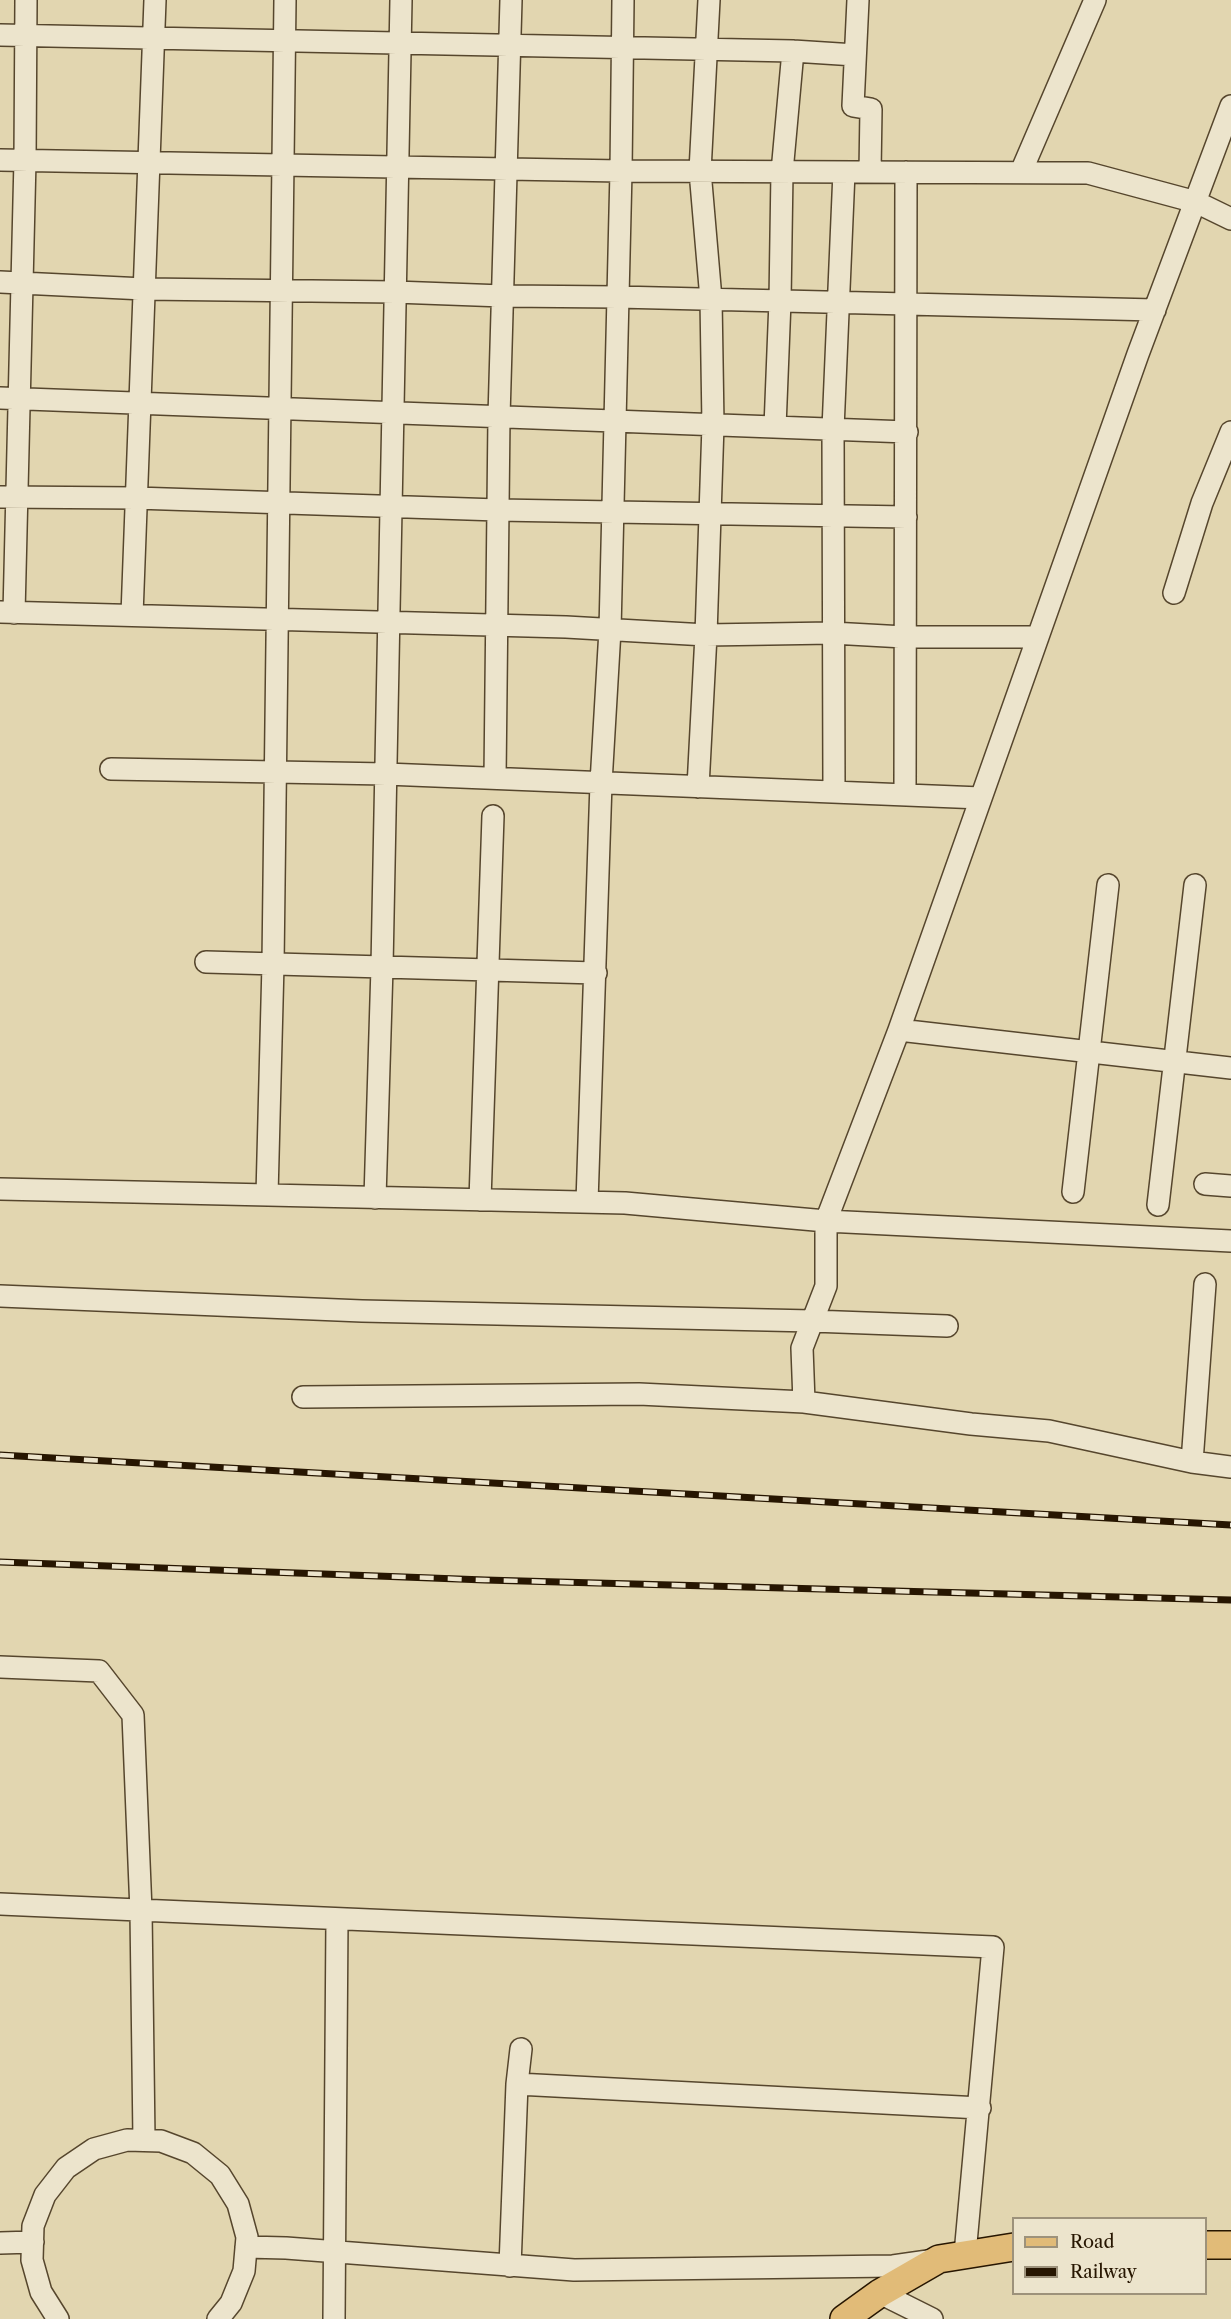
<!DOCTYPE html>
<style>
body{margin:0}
#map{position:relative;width:1231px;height:2319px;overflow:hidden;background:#e2d6b0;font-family:"Libre Caslon Text",serif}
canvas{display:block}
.legend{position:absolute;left:1012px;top:2217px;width:195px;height:78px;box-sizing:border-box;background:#ece4cc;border:2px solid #9d927b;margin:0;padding:8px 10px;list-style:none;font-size:18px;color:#271601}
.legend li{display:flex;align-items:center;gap:12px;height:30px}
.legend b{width:30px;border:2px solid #9d927b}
</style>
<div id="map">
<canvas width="1231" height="2319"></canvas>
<ul class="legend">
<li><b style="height:8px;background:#e1bb78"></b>Road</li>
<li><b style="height:8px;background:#271601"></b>Railway</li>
</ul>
</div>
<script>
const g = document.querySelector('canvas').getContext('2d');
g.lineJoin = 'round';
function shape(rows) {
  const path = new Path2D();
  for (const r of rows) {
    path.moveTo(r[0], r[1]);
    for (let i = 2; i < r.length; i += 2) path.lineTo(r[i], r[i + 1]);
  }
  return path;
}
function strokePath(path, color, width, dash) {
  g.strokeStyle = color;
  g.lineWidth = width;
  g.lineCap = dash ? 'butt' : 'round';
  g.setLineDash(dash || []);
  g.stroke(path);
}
const minor = shape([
 [858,0,853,106,871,109,870,172],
 [0,35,793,51,855,55],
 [1231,106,1138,354,899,1030,826,1221,826,1286,802,1348,804,1402,971,1424,1049,1431,1192,1462,1231,1467],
 [0,160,621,171,1088,173,1196,202,1231,219],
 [1021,172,1095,0],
 [0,282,144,289,395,292,503,296,618,297,1155,310],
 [0,398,907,432],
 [775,427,780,301,782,172,793,51],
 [0,497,136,498,498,510,906,517],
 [1174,593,1202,503,1231,432],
 [0,612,566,627,706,635,832,633,904,637,1038,637],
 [14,613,25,160,26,0],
 [132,615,155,0],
 [111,769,386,774,981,798],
 [495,778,499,417,511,0],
 [698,787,706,635,713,425,711,299,700,171,709,0],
 [834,792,833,429,844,172],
 [905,795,906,172],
 [206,962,596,973],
 [899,1030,1231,1068],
 [1205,1184,1231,1186],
 [0,1189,625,1203,826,1221,1231,1241],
 [1073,1192,1108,885],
 [267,1195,273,964,285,0],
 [375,1198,382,967,401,0],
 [480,1200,493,816],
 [587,1202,601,783,610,630,621,171,623,0],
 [1158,1205,1195,885],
 [0,1296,362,1311,812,1321,947,1326],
 [303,1397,639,1394,804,1402],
 [1192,1462,1205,1284],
 [0,1667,99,1671,133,1715,141,1911,144,2140],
 [0,1904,993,1947,965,2254],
 [517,2084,980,2108],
 [0,2243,33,2242],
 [246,2247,286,2248,574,2270,893,2266,928,2261],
 [510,2266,517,2084,521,2049],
 [880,2293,932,2319],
 [58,2319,41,2292,32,2260,33,2226,45,2195,66,2168,94,2149,127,2140,161,2141,193,2153,220,2175,238,2204,247,2237,244,2271,231,2303,218,2319],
 [334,2319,337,1919]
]);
const major = shape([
 [1206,2245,1231,2245],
 [844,2319,880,2293,939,2259,1014,2247]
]);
const rail = shape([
 [0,1455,1231,1525],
 [0,1562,485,1580,1231,1600]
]);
strokePath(minor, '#56462d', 24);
strokePath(major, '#271601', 30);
strokePath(minor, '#ece4cc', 21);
strokePath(major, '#e1bb78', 27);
strokePath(rail, '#271601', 7);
strokePath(rail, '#ece4cc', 4.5, [14]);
</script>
